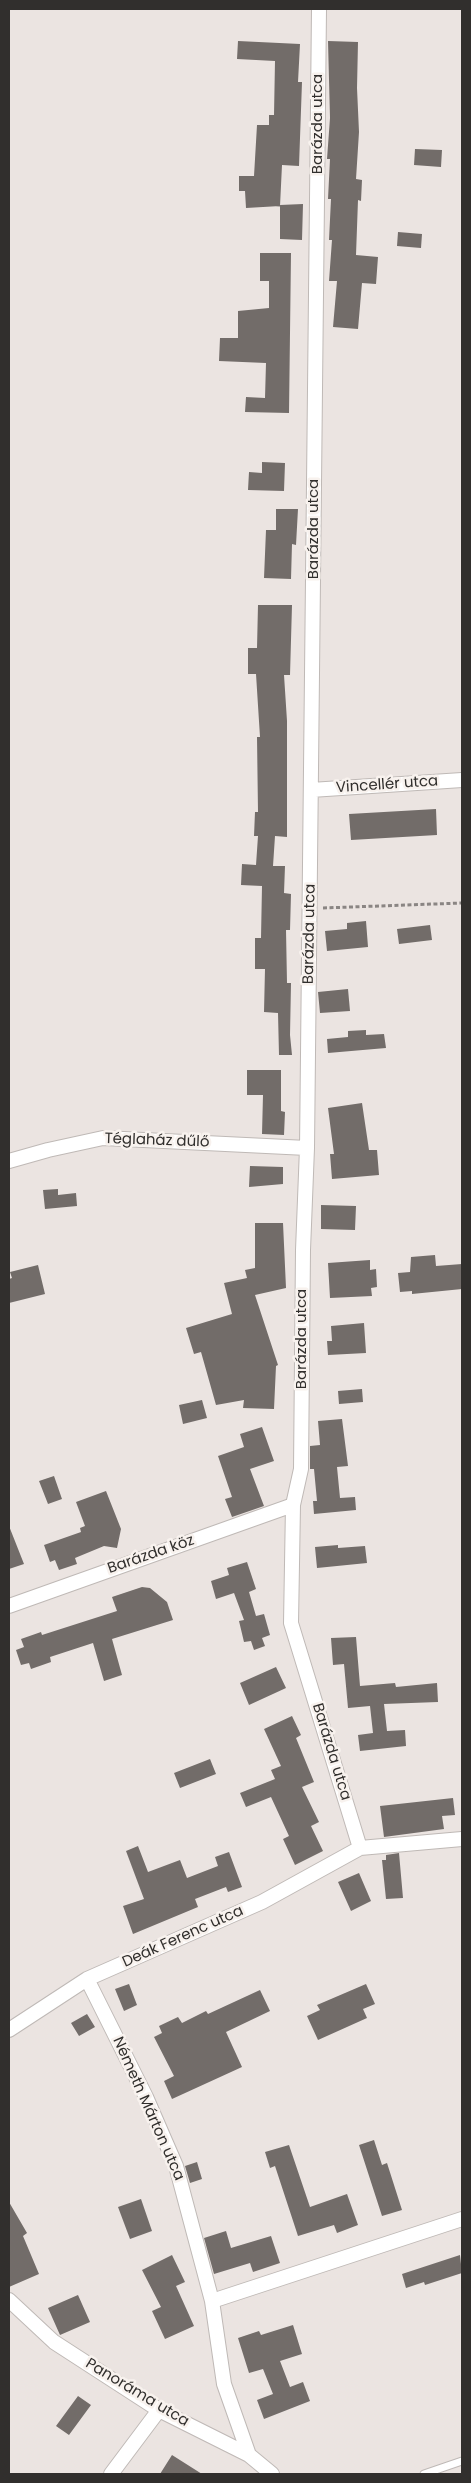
<!DOCTYPE html>
<meta charset="utf-8">
<style>
body{margin:0}
#map{position:relative;width:471px;height:2483px;overflow:hidden;background:#ebe4e1;font-family:Poppins,sans-serif}
canvas{display:block}
.frame{position:absolute;inset:0;border:10px solid #312f2d;pointer-events:none}
</style>
<div id="map">
<canvas width="471" height="2483"></canvas>
<div class="frame"></div>
</div>
<script>
const g = document.querySelector('canvas').getContext('2d');
g.lineJoin = 'round';
function fill(path, color) {
  g.fillStyle = color;
  g.fill(path, 'evenodd');
}
function shape(rows) {
  const path = new Path2D();
  for (const r of rows) {
    path.moveTo(r[0], r[1]);
    for (let i = 2; i < r.length; i += 2) path.lineTo(r[i], r[i + 1]);
  }
  return path;
}
function strokePath(path, color, width, dash) {
  g.strokeStyle = color;
  g.lineWidth = width;
  g.lineCap = dash ? 'butt' : 'round';
  g.setLineDash(dash || []);
  g.stroke(path);
}
function drawText(font, color, halo, rows, align = 'center') {
  g.font = font + ' Poppins,sans-serif';
  g.lineWidth = 5;
  g.setLineDash([]);
  g.textBaseline = 'middle';
  g.strokeStyle = halo;
  g.fillStyle = color;
  for (const [text, x, y, turn = 0] of rows) {
    g.save();
    g.translate(x, y);
    g.rotate((+turn || 0) * Math.PI / 180);
    g.textAlign = isNaN(turn) ? turn : align;
    if (halo) g.strokeText(text, 0, 0);
    g.fillText(text, 0, 0);
    g.restore();
  }
}
const building = shape([
 [238,41,300,44,298,82,302,82,299,166,282,165,280,206,246,208,245,191,239,191,239,176,254,176,257,125,269,125,269,115,274,115,275,61,237,59],
 [328,41,358,42,357,88,359,132,356,179,362,180,361,201,358,200,356,255,378,257,376,284,362,283,358,329,333,327,337,281,329,281,332,240,329,240,331,199,328,199,330,159,327,159,330,118],
 [415,149,442,150,441,167,414,165],
 [303,204,302,240,280,239,280,205],
 [398,232,422,234,421,248,397,246],
 [260,253,291,253,289,413,245,412,246,397,265,398,266,363,219,361,220,338,238,338,238,311,269,308,269,281,260,281],
 [262,462,285,463,284,491,248,490,249,472,262,473],
 [276,509,298,509,296,545,292,544,291,579,264,578,266,530,276,530],
 [258,605,292,605,290,675,284,675,287,721,287,837,275,836,273,866,285,866,284,893,291,894,290,930,286,930,287,983,291,983,290,1035,292,1055,279,1055,278,1013,264,1012,265,969,255,969,255,938,261,938,262,886,241,885,242,864,256,865,258,836,254,836,255,812,258,812,257,737,260,737,256,674,248,674,248,648,257,648],
 [436,809,437,835,351,840,349,814],
 [366,921,368,947,327,951,325,931,347,929,347,923],
 [430,925,432,940,399,944,397,929],
 [348,989,350,1011,320,1013,318,992],
 [366,1030,366,1035,384,1034,386,1048,328,1053,327,1039,348,1037,348,1031],
 [247,1070,281,1070,281,1111,285,1112,284,1135,262,1134,263,1095,247,1095],
 [362,1103,369,1150,377,1150,379,1175,332,1179,330,1154,334,1154,328,1108],
 [250,1166,283,1167,283,1184,249,1187],
 [58,1189,58,1195,76,1193,77,1206,45,1209,43,1190],
 [321,1205,356,1206,355,1230,321,1229],
 [255,1223,283,1223,286,1288,255,1295,278,1365,276,1366,274,1409,243,1408,244,1400,216,1405,201,1352,194,1354,186,1328,232,1314,224,1283,247,1278,245,1270,255,1268],
 [435,1255,436,1266,462,1264,462,1289,412,1294,412,1291,400,1292,398,1273,410,1272,411,1257],
 [370,1260,370,1270,376,1269,377,1287,371,1288,372,1296,330,1298,328,1263],
 [38,1265,45,1294,9,1303,9,1279,12,1278,10,1272],
 [364,1323,366,1353,328,1355,327,1341,332,1341,331,1326],
 [362,1389,363,1402,339,1404,338,1391],
 [202,1400,207,1418,183,1424,179,1405],
 [342,1419,348,1466,337,1467,340,1498,355,1497,356,1510,314,1514,313,1501,317,1501,314,1469,310,1469,310,1446,320,1445,318,1421],
 [262,1427,274,1461,250,1469,264,1506,232,1517,225,1499,232,1497,218,1456,244,1447,240,1434],
 [54,1476,62,1499,48,1504,39,1481],
 [106,1491,121,1529,117,1548,104,1546,75,1558,77,1564,59,1570,55,1560,50,1562,44,1545,81,1532,80,1528,85,1526,76,1502],
 [9,1526,24,1564,9,1569],
 [338,1545,338,1548,365,1546,367,1563,317,1568,315,1547],
 [247,1562,256,1589,249,1592,256,1616,264,1614,270,1635,262,1638,265,1646,254,1650,251,1641,244,1642,239,1621,244,1620,234,1593,216,1599,211,1581,229,1575,227,1568],
 [142,1587,150,1588,167,1602,173,1620,112,1639,122,1675,104,1681,93,1643,50,1657,51,1662,31,1669,29,1663,21,1665,16,1650,24,1647,21,1639,41,1632,42,1635,117,1611,112,1597],
 [356,1637,360,1686,395,1683,396,1687,437,1683,438,1702,384,1704,387,1731,405,1730,406,1746,360,1751,358,1735,373,1733,370,1706,348,1708,344,1664,333,1665,331,1638],
 [276,1667,286,1688,249,1705,240,1683],
 [292,1716,301,1735,296,1738,314,1782,302,1787,319,1822,311,1826,323,1851,295,1865,283,1839,289,1836,271,1797,246,1807,240,1793,275,1779,271,1770,281,1766,264,1729],
 [210,1759,216,1774,180,1788,174,1773],
 [453,1798,455,1815,442,1816,444,1829,384,1837,380,1806],
 [138,1846,148,1872,180,1860,187,1878,218,1866,215,1857,229,1852,242,1887,228,1892,226,1887,195,1899,198,1907,133,1934,123,1906,144,1899,126,1851],
 [399,1853,403,1898,386,1899,382,1860,386,1860,386,1855],
 [359,1873,371,1901,351,1911,338,1882],
 [129,1984,137,2005,124,2011,115,1989],
 [366,1984,375,2004,363,2009,367,2018,318,2040,307,2016,320,2010,317,2005],
 [260,1990,270,2011,226,2032,242,2067,172,2099,164,2081,174,2076,154,2037,162,2033,159,2026,178,2017,182,2023,206,2011,208,2014],
 [87,2014,95,2027,79,2036,71,2023],
 [374,2140,382,2165,387,2163,402,2210,382,2216,359,2145],
 [289,2145,310,2207,347,2194,358,2225,337,2233,334,2225,298,2236,275,2166,270,2168,265,2152],
 [197,2162,202,2179,190,2183,185,2166],
 [141,2199,152,2231,130,2239,118,2207],
 [9,2202,27,2233,23,2236,39,2274,9,2287],
 [226,2231,231,2248,271,2236,280,2263,253,2272,250,2263,214,2274,204,2238],
 [172,2255,185,2282,176,2286,194,2326,165,2339,152,2311,161,2307,142,2270],
 [460,2255,462,2273,425,2285,424,2282,406,2288,402,2274],
 [78,2295,90,2322,60,2335,48,2308],
 [293,2325,302,2354,280,2361,290,2387,303,2382,310,2401,264,2419,257,2400,273,2394,263,2369,249,2373,238,2338,259,2331,261,2335],
 [78,2396,91,2405,69,2435,56,2426],
 [172,2455,202,2474,160,2474]
]);
const path = shape([
 [323,908,462,903]
]);
const service = shape([
 [424,2474,462,2461]
]);
const minor = shape([
 [319,9,307,1148,303,1250,301,1469,293,1505,291,1623,360,1848],
 [311,790,462,780],
 [9,1161,48,1150,103,1138,307,1148],
 [9,1606,293,1505],
 [87,1979,146,2097,176,2166,212,2301,224,2384,249,2455],
 [9,2030,87,1979,262,1902,360,1848,462,1839],
 [9,2300,54,2342,159,2410,249,2455,272,2474],
 [212,2301,462,2219],
 [111,2474,159,2410]
]);
const streetNames = [
 ["Barázda utca",318,124,-90],
 ["Barázda utca",314,529,-90],
 ["Vincellér utca",387,785,-4],
 ["Barázda utca",310,934,-89],
 ["Téglaház dűlő",157,1141,2],
 ["Barázda utca",302,1339,-90],
 ["Barázda köz",151,1555,-19],
 ["Barázda utca",331,1752,73],
 ["Deák Ferenc utca",183,1937,-24],
 ["Németh Márton utca",148,2109,66],
 ["Panoráma utca",137,2393,31]
];
fill(building, '#726c69');
strokePath(service, '#bfb9b6', 9);
strokePath(minor, '#bfb9b6', 16);
strokePath(path, '#8a8583', 3, [4, 2.5]);
strokePath(service, '#fff', 7);
strokePath(minor, '#fff', 14);
drawText('15px', '#312f2d', '#f8f2ee', streetNames);
</script>
